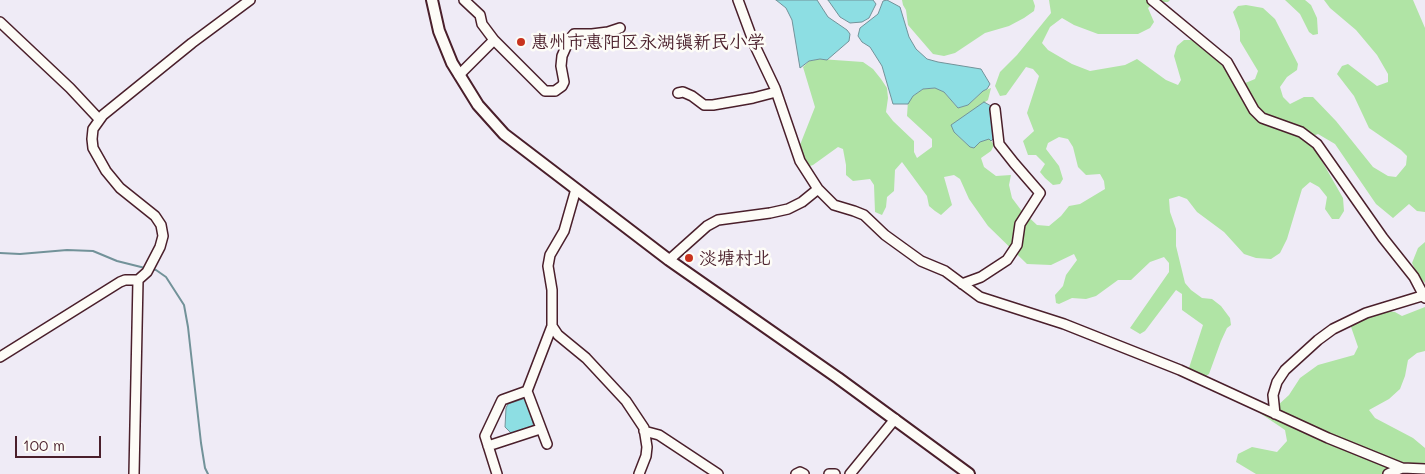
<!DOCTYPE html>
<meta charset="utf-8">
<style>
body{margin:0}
#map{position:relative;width:1425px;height:474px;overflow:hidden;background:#efebf6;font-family:Mali,sans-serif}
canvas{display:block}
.scale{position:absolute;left:15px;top:436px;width:86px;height:22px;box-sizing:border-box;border:2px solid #4a1f2b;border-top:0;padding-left:6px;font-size:15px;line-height:18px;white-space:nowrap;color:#4a1f2b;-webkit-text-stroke:4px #fdfcf7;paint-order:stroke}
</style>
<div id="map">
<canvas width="1425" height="474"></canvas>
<div class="scale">100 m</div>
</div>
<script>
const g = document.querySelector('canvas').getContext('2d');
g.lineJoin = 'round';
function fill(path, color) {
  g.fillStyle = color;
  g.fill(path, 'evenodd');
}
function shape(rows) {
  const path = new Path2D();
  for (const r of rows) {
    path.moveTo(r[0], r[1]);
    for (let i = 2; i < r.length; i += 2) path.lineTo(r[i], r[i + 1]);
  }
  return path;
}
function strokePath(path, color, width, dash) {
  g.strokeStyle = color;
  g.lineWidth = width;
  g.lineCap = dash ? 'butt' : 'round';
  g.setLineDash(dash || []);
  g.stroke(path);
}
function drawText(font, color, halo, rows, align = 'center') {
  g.font = font + ' Mali,"LXGW WenKai TC",sans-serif';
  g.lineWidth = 5;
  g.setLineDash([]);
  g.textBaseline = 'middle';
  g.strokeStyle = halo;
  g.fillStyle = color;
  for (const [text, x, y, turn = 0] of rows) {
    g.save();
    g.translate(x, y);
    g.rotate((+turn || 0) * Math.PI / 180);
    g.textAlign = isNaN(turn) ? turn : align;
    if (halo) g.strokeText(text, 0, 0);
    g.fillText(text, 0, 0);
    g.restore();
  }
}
const green = shape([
 [902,0,1033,0,1035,6,1034,11,1024,18,1009,26,985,33,955,53,944,56,933,54,908,25,906,10,903,5],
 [1049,0,1170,0,1168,2,1154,2,1148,8,1154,22,1150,28,1138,34,1098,34,1074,25,1062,18,1050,27,1042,43,1048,50,1072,64,1090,71,1125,65,1137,59,1166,80,1178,85,1181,80,1174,56,1177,46,1184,40,1191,40,1214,52,1231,76,1243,84,1255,79,1258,71,1240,41,1240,31,1233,12,1238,6,1246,5,1263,8,1275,19,1298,64,1297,70,1287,77,1280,87,1283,97,1290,104,1304,97,1313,97,1336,121,1373,167,1388,176,1396,177,1406,165,1407,156,1401,150,1369,128,1354,96,1337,74,1342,66,1348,64,1377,86,1388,82,1388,74,1377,55,1356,30,1330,8,1324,0,1413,0,1425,28,1425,212,1417,211,1409,204,1393,218,1376,204,1335,144,1318,134,1313,136,1311,142,1343,198,1344,211,1339,219,1332,219,1325,209,1327,197,1319,187,1310,182,1302,189,1287,239,1280,253,1271,259,1256,258,1244,254,1224,232,1197,212,1187,199,1179,196,1169,199,1170,212,1176,229,1176,246,1185,283,1191,290,1202,298,1212,299,1221,306,1230,318,1231,325,1227,328,1221,341,1209,374,1203,378,1188,371,1203,325,1182,310,1182,294,1176,290,1145,331,1140,334,1130,328,1169,272,1169,263,1164,257,1150,262,1131,280,1118,280,1096,296,1086,299,1072,298,1059,304,1056,303,1055,295,1063,286,1066,275,1077,260,1074,254,1051,265,1027,264,988,226,969,199,960,179,954,175,944,177,952,205,941,215,935,211,929,206,927,196,902,162,895,170,894,191,887,197,886,207,882,215,875,212,874,185,870,179,853,181,846,175,846,165,843,149,838,147,813,165,801,169,796,155,815,107,803,67,809,61,820,59,863,62,873,69,881,79,887,88,888,98,886,112,893,121,914,141,914,152,917,158,932,147,932,139,907,116,908,101,913,96,923,89,936,88,944,92,958,108,968,105,983,91,991,88,988,100,952,125,954,132,970,147,974,148,980,142,989,138,994,145,991,151,981,158,984,167,996,176,1011,175,1009,185,1012,198,1021,210,1037,225,1049,226,1061,216,1069,206,1080,204,1105,189,1104,181,1100,174,1086,175,1078,167,1073,147,1068,139,1059,137,1048,143,1046,149,1059,166,1063,179,1060,184,1053,185,1045,178,1040,172,1045,164,1036,155,1028,155,1023,141,1034,131,1027,113,1039,76,1033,69,1026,67,1006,95,1000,96,995,86,1000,72,1017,55,1051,13],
 [1285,0,1305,0,1311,5,1317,18,1318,34,1313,35,1309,32,1300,14],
 [1425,242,1425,283,1418,276,1412,263,1418,248],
 [1425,307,1425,351,1417,353,1408,360,1405,376,1400,389,1389,399,1369,410,1375,418,1413,438,1425,448,1425,464,1423,467,1413,474,1256,474,1236,462,1238,454,1252,447,1277,452,1287,441,1285,430,1242,401,1276,407,1289,395,1300,378,1318,365,1354,355,1358,347,1350,324,1387,311,1395,312,1402,316]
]);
const water = shape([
 [776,0,817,0,828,17,847,30,850,34,849,41,827,60,820,59,809,61,800,68,792,20,786,8,776,0],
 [828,0,873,0,876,4,869,18,862,22,850,23,840,17,828,0],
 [887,0,900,7,909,37,916,49,927,59,938,62,981,69,990,84,987,89,983,91,968,105,958,108,944,92,935,88,923,89,913,96,908,104,893,104,882,66,870,47,862,42,858,36,860,28,878,14,883,1,887,0],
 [984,102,991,106,994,138,991,141,989,139,980,142,974,148,970,147,954,132,951,125,984,102],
 [526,398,534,427,514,436,505,427,506,408,508,404,526,398]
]);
const stream = shape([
 [0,253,20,254,67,250,93,251,117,261,145,268],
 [152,269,156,270,166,277,184,305,188,327,201,443,205,468,208,474]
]);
const minor = shape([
 [464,0,480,15,482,24,494,40,545,91,555,91,562,86,564,82,561,66,562,56,569,40,574,34,592,34,608,32,620,28],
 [1152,0,1227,62,1254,110,1262,118,1301,132,1317,144,1383,238,1414,277,1425,298],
 [0,22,70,88,99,119],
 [459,75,494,40],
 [678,93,683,92,692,96,704,105,713,105,753,98,776,92],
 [818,189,834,205,854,211,864,215,885,235,921,261,945,271,980,297,1064,324,1180,370,1328,438,1402,468,1425,469],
 [669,260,707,226,718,220,770,213,788,209,802,202,818,189,800,161,775,88,755,46,738,0],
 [962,284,981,277,1007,260,1017,245,1020,224,1040,193,1014,163,999,144,995,109],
 [552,326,558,335,586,358,626,401,644,428,647,447,646,456,639,474],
 [0,357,120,282,125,280,138,280,147,272,160,247,163,236,161,225,155,216,120,188,106,171,93,148,92,139,93,129,103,115,192,43,250,0],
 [1275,414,1273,395,1277,382,1285,370,1318,340,1333,329,1366,313,1425,295],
 [644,431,659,435,718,474],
 [547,444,527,391,552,326,552,290,548,266,550,255,564,231,576,189],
 [488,446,540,429],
 [134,474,138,280],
 [497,474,485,436,502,400,527,391],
 [796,474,800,472,804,474],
 [829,474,835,474],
 [850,474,895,419],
 [1388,474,1402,468]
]);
const major = shape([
 [432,0,439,31,452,63,478,105,504,134,669,260,838,378,969,474]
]);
const markers = [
 [521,42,5,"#c8321e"],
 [689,258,5,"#c8321e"]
];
const poiNames = [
 ["惠州市惠阳区永湖镇新民小学",531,42],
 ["淡塘村北",699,258]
];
fill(green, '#b0e4a5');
fill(water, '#8ddee3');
strokePath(water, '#729299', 1);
strokePath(stream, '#729299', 2);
strokePath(minor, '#4a1f2b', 12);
strokePath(major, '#4a1f2b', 14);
strokePath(minor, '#fdfcf7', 9);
strokePath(major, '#fdfcf7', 10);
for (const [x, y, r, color] of markers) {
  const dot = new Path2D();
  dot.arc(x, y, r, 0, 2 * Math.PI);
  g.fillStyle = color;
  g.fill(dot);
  strokePath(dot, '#fdfcf7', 2);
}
drawText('18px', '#4a1f2b', '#fdfcf7', poiNames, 'left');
</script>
